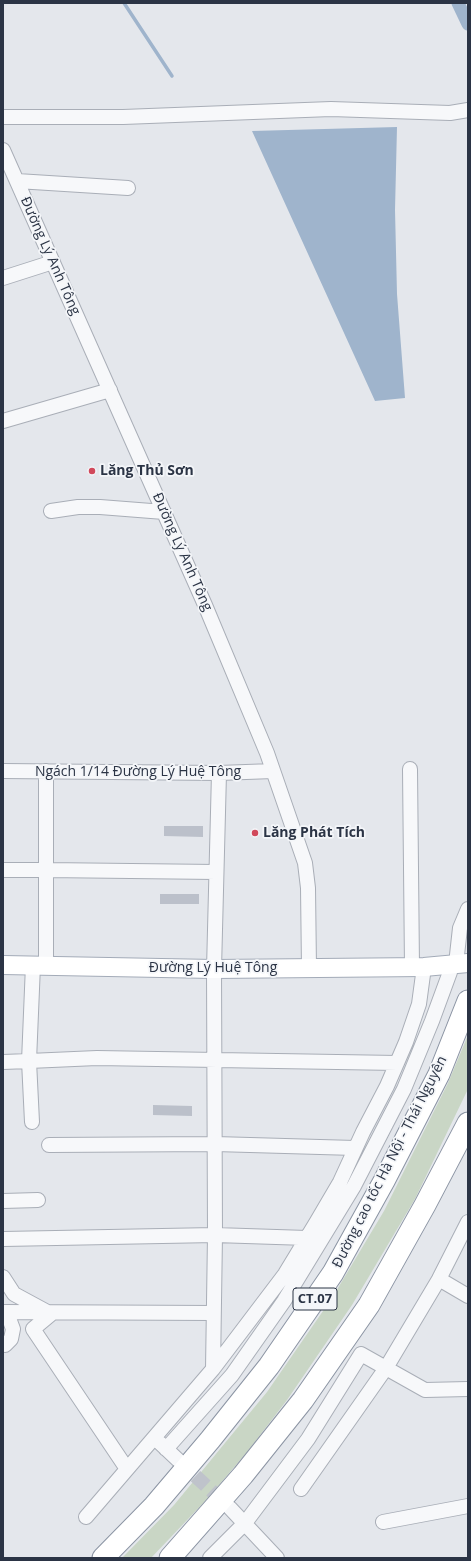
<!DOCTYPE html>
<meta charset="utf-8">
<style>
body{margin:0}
#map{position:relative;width:471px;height:1561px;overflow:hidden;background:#e4e7ec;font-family:"Open Sans",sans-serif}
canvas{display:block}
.frame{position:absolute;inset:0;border:4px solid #2b3445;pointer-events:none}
</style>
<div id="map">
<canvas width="471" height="1561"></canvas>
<div class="frame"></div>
</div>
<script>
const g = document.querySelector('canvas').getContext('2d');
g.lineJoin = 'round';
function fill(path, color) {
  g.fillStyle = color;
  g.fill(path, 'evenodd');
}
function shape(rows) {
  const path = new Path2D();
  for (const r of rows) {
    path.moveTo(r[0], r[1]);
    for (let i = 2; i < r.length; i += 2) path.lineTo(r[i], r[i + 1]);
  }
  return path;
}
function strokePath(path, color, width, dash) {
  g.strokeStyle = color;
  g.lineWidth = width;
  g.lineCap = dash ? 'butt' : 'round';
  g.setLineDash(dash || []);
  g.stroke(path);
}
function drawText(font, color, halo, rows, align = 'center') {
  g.font = font + ' "Open Sans",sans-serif';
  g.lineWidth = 3.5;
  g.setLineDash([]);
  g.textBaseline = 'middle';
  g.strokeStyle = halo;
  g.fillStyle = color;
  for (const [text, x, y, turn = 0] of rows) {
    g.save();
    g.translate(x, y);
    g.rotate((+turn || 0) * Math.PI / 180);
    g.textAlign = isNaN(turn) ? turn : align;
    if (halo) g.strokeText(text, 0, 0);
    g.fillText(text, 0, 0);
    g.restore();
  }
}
const green = shape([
 [468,1035,468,1089,415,1199,352,1305,287,1400,247,1452,208,1498,151,1558,122,1558,174,1505,234,1432,267,1392,332,1298,384,1211,448,1083]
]);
const water = shape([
 [397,127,395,210,397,294,405,398,375,401,252,131]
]);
const stream = shape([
 [124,3,172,76]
]);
const canal = shape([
 [458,3,468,24]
]);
const building = shape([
 [164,826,203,826,203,837,164,836],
 [160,894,199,894,199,904,160,904],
 [153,1105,192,1106,192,1116,153,1115]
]);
const minorTunnel = shape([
 [180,1462,227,1505]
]);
const minor = shape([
 [3,117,123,117,331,109,450,113,468,110],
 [3,150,205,605,267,753,305,863,308,888,309,968],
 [17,181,128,188],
 [3,278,53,262],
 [3,421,110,390],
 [51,511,78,507,100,507,164,512],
 [410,769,412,967],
 [3,771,219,773,273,771],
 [3,870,46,870,46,771],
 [456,964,460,928,468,909],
 [46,965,46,870,216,872],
 [3,1062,29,1061,33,965],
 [32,1122,29,1061,97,1058,397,1063],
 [49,1145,215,1144,355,1148],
 [3,1201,38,1200],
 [3,1239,215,1235,307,1238],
 [3,1277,14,1294,51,1314,33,1329,127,1469],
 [439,1279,468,1296],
 [3,1312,213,1313],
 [3,1315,10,1321,13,1329,11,1339,5,1345],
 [213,1369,215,1235,214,969,219,773],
 [160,1443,178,1460],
 [166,1449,232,1375,284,1301,354,1186,404,1089,432,1021,450,972],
 [301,1489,386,1368,439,1279,468,1222],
 [230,1508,277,1558],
 [86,1517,213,1369,285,1274,316,1223,340,1182,363,1132,387,1086,406,1042,419,1004,424,967],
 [383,1522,468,1506],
 [210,1558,245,1523,308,1439,361,1354,425,1390,468,1389]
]);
const major = shape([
 [3,965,214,969,424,967,468,963]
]);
const highway = shape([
 [103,1558,154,1506,210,1440,269,1366,333,1273,384,1181,439,1074,468,1001],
 [170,1558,243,1475,303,1400,369,1305,425,1205,468,1123]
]);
const markers = [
 [92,471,4,"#d1495b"],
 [255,833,4,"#d1495b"]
];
const shields = [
 [315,1299,44]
];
const shieldNames = [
 ["CT.07",315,1299]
];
const streetNames = [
 ["Đường Lý Anh Tông",50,256,66],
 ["Đường Lý Anh Tông",182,552,66],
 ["Ngách 1/14 Đường Lý Huệ Tông",138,772],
 ["Đường Lý Huệ Tông",213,968],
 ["Đường cao tốc Hà Nội - Thái Nguyên",390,1162,-63]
];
const poiNames = [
 ["Lăng Thủ Sơn",100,471],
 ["Lăng Phát Tích",263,833]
];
fill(green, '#c9d6c5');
fill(water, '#9fb4cc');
strokePath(stream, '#9fb4cc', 3.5);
strokePath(canal, '#9fb4cc', 13);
fill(building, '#bbc0ca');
strokePath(minorTunnel, '#bfc3cb', 14, [14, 7]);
strokePath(minor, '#a9aeb7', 16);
strokePath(major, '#a3abb8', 20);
strokePath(highway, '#8b94a3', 23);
strokePath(minor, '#f7f8fa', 14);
strokePath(major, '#fff', 18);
strokePath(highway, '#fff', 21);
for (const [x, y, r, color] of markers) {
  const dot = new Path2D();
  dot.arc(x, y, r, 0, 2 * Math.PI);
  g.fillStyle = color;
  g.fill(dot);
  strokePath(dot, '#f4f6f9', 1.5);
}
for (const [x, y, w] of shields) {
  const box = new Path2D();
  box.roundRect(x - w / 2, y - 11, w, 22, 3);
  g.fillStyle = '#f4f6f9';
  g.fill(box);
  strokePath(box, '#2b3445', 1);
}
drawText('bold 13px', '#2b3445', null, shieldNames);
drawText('14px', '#2b3445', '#f4f6f9', streetNames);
drawText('bold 14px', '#2b3445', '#f4f6f9', poiNames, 'left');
</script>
